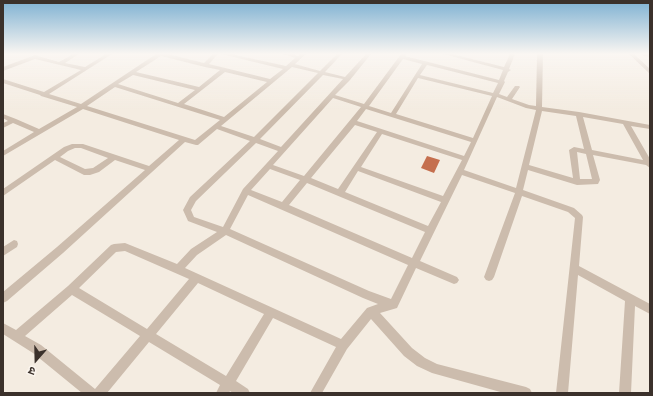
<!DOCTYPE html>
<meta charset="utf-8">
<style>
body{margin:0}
#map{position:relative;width:653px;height:396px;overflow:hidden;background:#f4ece1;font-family:"Open Sans","Noto Sans Devanagari",sans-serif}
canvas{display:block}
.frame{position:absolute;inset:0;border:4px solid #3b312b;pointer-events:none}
.north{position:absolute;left:16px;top:340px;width:40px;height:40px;-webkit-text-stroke:3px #fbf5ee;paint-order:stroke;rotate:200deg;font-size:11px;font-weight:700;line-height:16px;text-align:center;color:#3b312b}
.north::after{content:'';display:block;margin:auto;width:14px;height:18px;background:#3b312b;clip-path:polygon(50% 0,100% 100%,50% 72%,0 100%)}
</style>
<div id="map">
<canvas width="653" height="396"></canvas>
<div class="frame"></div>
<div class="north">उ</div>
</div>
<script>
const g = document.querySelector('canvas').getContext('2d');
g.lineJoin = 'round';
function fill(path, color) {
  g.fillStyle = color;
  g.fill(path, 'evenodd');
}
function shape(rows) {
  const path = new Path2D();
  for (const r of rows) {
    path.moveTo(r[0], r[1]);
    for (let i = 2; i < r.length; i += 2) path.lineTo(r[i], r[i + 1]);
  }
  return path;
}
const building = shape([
 [427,156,440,160,434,173,421,168]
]);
const minor = shape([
 [73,54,79,54,65,63,85,67,106,54,112,54,49,94,81,104,156,54,168,54,204,63,213,54,218,54,209,64,270,79,283,69,221,54,231,54,286,66,295,58,283,54,292,54,298,56,300,54,306,54,295,64,320,71,337,54,342,54,325,72,345,77,366,54,371,54,350,80,335,95,364,104,401,54,406,54,405,56,499,80,503,70,443,54,452,54,504,67,510,54,515,54,509,69,511,70,508,72,504,81,505,82,499,94,507,97,515,86,519,86,520,87,512,99,529,105,536,106,537,54,543,54,542,107,579,112,650,125,650,129,631,126,650,159,650,168,646,165,593,155,600,180,598,184,577,185,528,170,523,190,574,208,582,215,583,217,579,266,650,304,650,314,635,306,631,393,619,393,625,301,578,275,568,393,556,393,575,218,568,212,522,196,494,277,492,280,489,281,486,280,484,277,515,193,462,175,420,261,457,277,459,280,457,283,454,284,416,268,397,308,380,313,412,348,425,358,437,364,526,387,530,389,532,393,504,393,432,373,417,366,404,356,371,319,347,349,322,393,310,393,336,347,273,318,236,381,248,389,250,393,233,393,230,391,229,393,216,393,220,385,149,342,107,393,82,393,33,353,3,334,3,323,16,330,68,286,111,245,114,244,125,243,177,264,191,249,217,232,188,221,183,210,190,197,250,141,217,129,198,145,196,145,185,142,63,253,7,301,3,303,3,292,57,247,145,170,115,160,99,172,90,175,84,175,55,160,3,196,3,189,64,147,72,144,83,144,149,166,179,140,83,109,3,156,3,151,34,132,13,123,3,128,3,123,8,121,3,118,3,114,16,119,39,129,77,107,41,96,40,95,3,83,3,79,44,92,81,70,35,59,3,71,3,67,35,55,59,62,73,54],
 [161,56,205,67,220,70,199,87,136,72,161,56],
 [403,59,422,64,391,113,369,106,403,59],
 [427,65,498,83,493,93,420,75,427,65],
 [292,67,318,73,254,137,221,126,292,67],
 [225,72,267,82,224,117,184,104,225,72],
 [133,75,195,90,178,103,118,84,133,75],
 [323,75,343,79,281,147,260,139,323,75],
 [418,78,492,96,473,138,396,114,418,78],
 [115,87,220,120,195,140,87,106,115,87],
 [497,97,526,108,536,110,516,188,464,170,497,97],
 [333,98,361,107,304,176,273,165,333,98],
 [366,109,471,142,464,156,357,121,366,109],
 [542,111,576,116,584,149,574,147,569,150,573,178,529,165,542,111],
 [583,117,623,124,643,160,592,150,583,117],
 [355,125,377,132,338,189,311,178,355,125],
 [382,134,462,160,443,196,361,167,382,134],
 [256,143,278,151,243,189,223,227,194,217,191,210,196,201,256,143],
 [75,148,81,148,108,158,93,168,85,169,60,157,68,151,75,148],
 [577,152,586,154,592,179,580,179,577,152],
 [270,169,300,180,282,202,251,190,270,169],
 [358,171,441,202,428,226,345,192,358,171],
 [307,183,425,232,412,258,289,205,307,183],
 [248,195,408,265,391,299,369,291,230,229,248,195],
 [226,235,363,298,378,304,367,308,341,339,185,268,197,255,226,235],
 [125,251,189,279,147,329,79,288,116,252,125,251],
 [198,283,264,314,226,376,156,334,198,283],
 [72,295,140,336,95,389,41,345,25,336,72,295],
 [629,54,634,54,650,69,650,74,629,54],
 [641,54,650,54,650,57,643,56,641,54],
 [14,240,17,241,18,244,17,247,3,256,3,247,14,240]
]);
fill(building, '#c56f4e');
fill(minor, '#ccbcad');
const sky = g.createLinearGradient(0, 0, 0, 110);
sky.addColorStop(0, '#7eb1d2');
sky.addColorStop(0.49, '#faf6f2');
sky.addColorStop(1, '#faf6f200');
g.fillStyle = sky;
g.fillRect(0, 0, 653, 110);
</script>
